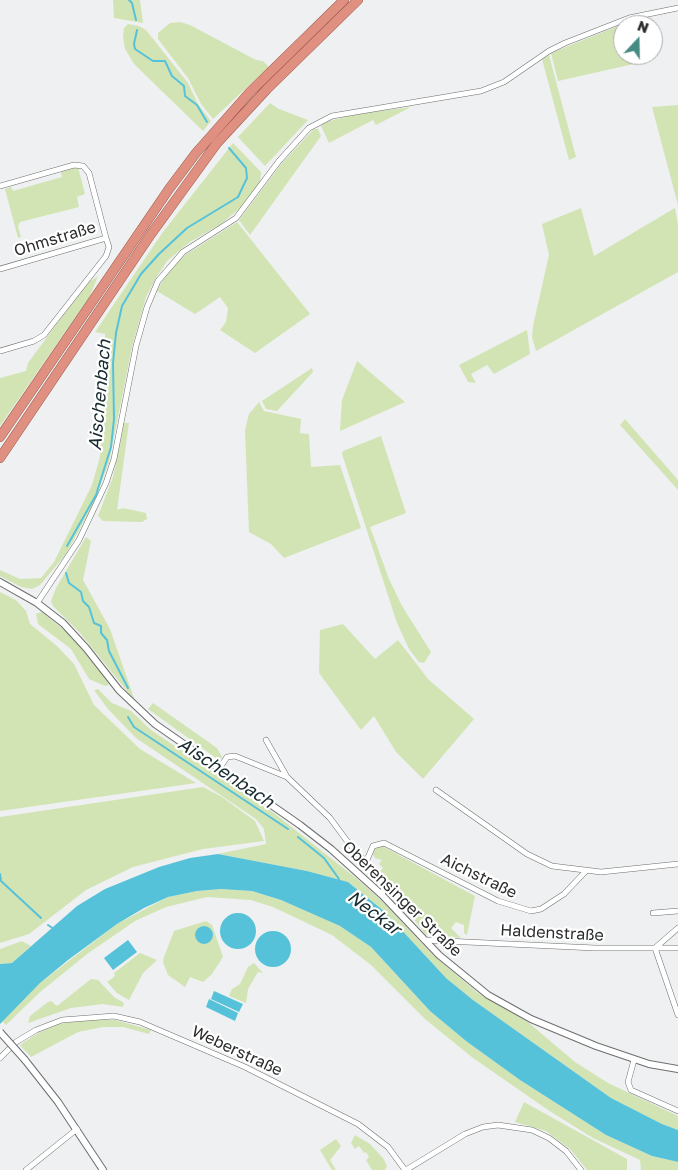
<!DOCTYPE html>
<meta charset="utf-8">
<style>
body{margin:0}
#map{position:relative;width:678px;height:1170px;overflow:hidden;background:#eef0f1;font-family:"Golos Text",sans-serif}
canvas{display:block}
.north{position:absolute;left:613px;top:15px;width:50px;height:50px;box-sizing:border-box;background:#fff;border:1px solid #aaabab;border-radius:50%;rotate:21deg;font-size:14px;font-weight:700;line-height:20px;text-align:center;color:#2b2c2c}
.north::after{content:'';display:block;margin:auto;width:18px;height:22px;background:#458b84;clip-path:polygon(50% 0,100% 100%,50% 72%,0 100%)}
</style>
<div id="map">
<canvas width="678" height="1170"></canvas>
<div class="north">N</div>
</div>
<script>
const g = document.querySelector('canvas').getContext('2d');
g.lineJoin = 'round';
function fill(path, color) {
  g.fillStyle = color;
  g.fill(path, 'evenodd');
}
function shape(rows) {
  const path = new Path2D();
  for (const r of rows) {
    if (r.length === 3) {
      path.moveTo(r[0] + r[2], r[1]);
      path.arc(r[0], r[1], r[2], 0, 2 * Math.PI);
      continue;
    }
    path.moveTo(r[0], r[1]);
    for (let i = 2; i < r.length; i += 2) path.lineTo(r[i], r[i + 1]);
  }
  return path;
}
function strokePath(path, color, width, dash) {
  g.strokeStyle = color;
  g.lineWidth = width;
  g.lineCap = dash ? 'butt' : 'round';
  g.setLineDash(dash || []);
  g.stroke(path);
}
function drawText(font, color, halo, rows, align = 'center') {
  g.font = font + ' "Golos Text",sans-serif';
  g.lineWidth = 4.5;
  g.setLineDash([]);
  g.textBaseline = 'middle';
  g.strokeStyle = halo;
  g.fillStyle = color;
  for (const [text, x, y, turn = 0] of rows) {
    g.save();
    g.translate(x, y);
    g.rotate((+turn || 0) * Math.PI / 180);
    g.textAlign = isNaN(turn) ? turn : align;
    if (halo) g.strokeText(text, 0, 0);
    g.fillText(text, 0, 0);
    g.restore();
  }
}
const green = shape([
 [113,0,140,0,143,23,114,18],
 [180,22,190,25,256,60,263,61,269,67,213,119,201,104,188,78,158,39,158,33,170,23],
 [628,22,629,25,623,25,623,55,636,55,638,63,558,81,551,53],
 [128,24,139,26,146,30,188,83,198,104,211,121,203,131,134,64,125,49,123,37,124,28],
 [549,55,576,157,569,160,542,59],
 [270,103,279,109,308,120,265,166,238,137],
 [678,105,678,205,652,107],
 [411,107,376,125,373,120,329,143,321,126,322,123,356,114],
 [314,129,318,129,321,136,250,235,239,220,282,163],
 [233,143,261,172,260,182,245,204,221,224,190,242,167,261,156,278,146,297,132,347,109,462,93,505,66,554,40,585,32,589,21,587,0,576,0,570,20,579,41,578,54,562,92,485,100,457,105,334,95,332,163,232],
 [78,167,85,194,77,197,79,207,20,222,18,226,21,237,18,238,5,189,11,187,13,191,62,177,61,172],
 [581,208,594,256,675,208,678,225,678,272,536,351,532,337,533,326,549,255,542,224],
 [237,222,310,314,255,353,220,330,226,322,228,308,220,297,195,314,157,291,168,271,179,259],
 [98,276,90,296,0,426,0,378,26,371,28,363,86,284],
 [527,330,530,354,494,374,487,365,471,374,476,383,468,382,459,365],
 [357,361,405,402,340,431,342,400],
 [312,368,313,372,277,411,266,409,262,401],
 [259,402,264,411,301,419,300,433,309,434,311,467,340,465,361,528,284,558,271,544,249,532,245,430,249,414],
 [625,419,678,480,678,490,620,425],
 [124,423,129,423,117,510,123,508,146,513,147,519,142,522,103,521,98,516,113,477],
 [381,436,406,513,370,527,389,579,402,606,431,652,424,663,419,662,409,649,397,623,342,454,343,451],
 [86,537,91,541,83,580,110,629,135,701,80,633,53,606,51,601,56,588],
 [0,592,16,600,26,611,30,624,57,646,74,664,94,705,140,749,196,783,0,811],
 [42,612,70,635,110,684,105,686,89,679,71,649,38,624,36,614],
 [343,624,375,659,398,640,428,679,474,719,423,779,396,752,374,716,361,730,319,673,320,630],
 [98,689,112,703,131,711,151,730,270,810,356,878,382,901,431,953,478,993,529,1023,575,1062,608,1083,678,1116,678,1130,662,1124,611,1098,473,1000,446,978,385,912,348,882,307,871,218,854,266,844,264,829,256,819,136,738,108,709,94,690],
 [153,703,217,748,222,757,220,761,148,709],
 [203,787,222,797,255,821,264,841,203,849,133,867,86,890,29,934,0,943,0,817],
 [382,846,475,896,467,935,464,933,464,925,456,922,451,928,461,938,425,934,374,866,379,872,383,868,379,864,382,860,375,858,373,855,375,847],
 [221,889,252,891,281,900,340,926,371,947,430,1011,466,1041,520,1080,606,1135,652,1156,678,1162,678,1170,641,1170,640,1160,593,1138,548,1110,473,1058,425,1019,371,965,332,935,273,907,251,900,207,897,166,907,135,921,87,954,39,993,6,1025,2,1021,40,983,117,924,168,897,197,891],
 [206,921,212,925,223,957,212,974,203,982,190,977,185,987,168,975,163,962,164,957,174,931],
 [22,941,31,946,12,963,0,964,0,949],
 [140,953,157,960,143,973,129,1000,117,993,107,982,115,976,114,973],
 [254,963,263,973,258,972,248,989,246,1003,229,996,232,989,240,984,248,967],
 [91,979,98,980,114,997,124,1003,123,1007,103,1004,71,1008,28,1023,30,1016,48,1002,51,1001,57,1006],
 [86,1019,115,1020,151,1030,149,1034,123,1027,103,1027,78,1032,31,1057,20,1045,38,1033,59,1024],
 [524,1102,627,1159,627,1170,587,1170,570,1149,546,1131,515,1122],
 [355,1135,370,1144,383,1158,387,1166,385,1170,372,1170,366,1160,369,1157,366,1152,364,1153,359,1146,355,1149,351,1143],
 [336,1139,341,1146,330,1160,336,1170,332,1170,320,1150]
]);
const water = shape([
 [218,854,307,871,348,882,385,912,446,978,473,1000,611,1098,662,1124,678,1130,678,1162,652,1156,606,1135,520,1080,466,1041,430,1011,371,947,340,926,281,900,252,891,221,889,197,891,168,897,144,908,117,924,68,960,40,983,0,1024,0,964,12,963,77,906,105,889,159,867,190,858],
 [238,931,18],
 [204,935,9],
 [273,949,18],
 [128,940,137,952,113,970,104,958],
 [214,991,243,1004,239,1012,211,999],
 [209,999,238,1013,235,1021,206,1007]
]);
const stream = shape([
 [129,0,132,3,136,20],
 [137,30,134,44,135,49,153,61,165,61,172,76,184,86,185,96,197,105,207,122],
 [67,546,96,495,111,447,114,419,113,363,116,333,122,306,141,274,159,254,187,228,238,197,247,178,246,168,229,148],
 [66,573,69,583,81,592,83,601,89,607,94,623,101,626,101,633,107,640,109,651,128,688],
 [128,717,134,727,288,829],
 [298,837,324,858,339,879],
 [0,874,1,881,41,918],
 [48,925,54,929]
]);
const minor = shape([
 [0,186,74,165,83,166,89,173,106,238,0,269],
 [0,351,34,341,44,335,106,256,109,247,106,238],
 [37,603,79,540,106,483,114,459,136,346,147,307,158,281,183,252,236,218,279,161,309,128,332,116,481,91,504,82,549,51,565,43,629,18,678,8],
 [266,740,287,777],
 [219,769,227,757,235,756,287,777,330,818,347,841,385,884,382,895],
 [436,790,527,854,552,866,601,872,678,864],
 [366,862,373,846,384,843,498,901,531,911,541,909,564,894,585,872],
 [653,913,678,911],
 [678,928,655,948,678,1015],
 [424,940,595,948,678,948],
 [0,1058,16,1042,36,1030,62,1020,114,1016,140,1022,245,1067,358,1124,388,1147,405,1170],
 [634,1060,628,1082,631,1090,678,1111],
 [26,1170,77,1129],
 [406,1170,465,1134,483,1127,498,1125,532,1130,549,1138,566,1151,581,1170]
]);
const tertiary = shape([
 [0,582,37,603,63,623,86,648,119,690,155,724,300,825,331,849,382,895,439,955,488,995,531,1019,596,1046,649,1064,678,1069],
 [25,1060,58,1102,103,1170]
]);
const trunk = shape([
 [0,437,169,189,196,153,250,92,344,0],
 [0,458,151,234,217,143,267,89,358,0]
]);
const tertiaryBridge = shape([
 [0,1032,25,1060]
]);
const streetNames = [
 ["Ohmstraße",55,239,-17],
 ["Aichstraße",479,876,26],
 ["Oberensinger Straße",402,899,44],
 ["Haldenstraße",552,933,3],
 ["Weberstraße",237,1051,25]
];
const waterNames = [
 ["Aischenbach",100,395,-85],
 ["Aischenbach",226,773,34],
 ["Neckar",374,913,37]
];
fill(green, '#d3e4b4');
fill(water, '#56c2d9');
strokePath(stream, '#56c2d9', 2);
strokePath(minor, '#6d6e6f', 6);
strokePath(tertiary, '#6d6e6f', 8);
strokePath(trunk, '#9c5b4e', 10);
strokePath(minor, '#fff', 5);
strokePath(tertiary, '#fff', 6);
strokePath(trunk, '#e09080', 9);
strokePath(tertiaryBridge, '#6d6e6f', 8, []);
strokePath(tertiaryBridge, '#fff', 6);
drawText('16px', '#2b2c2c', '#fff', streetNames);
drawText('italic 18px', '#192c31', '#fff', waterNames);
</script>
